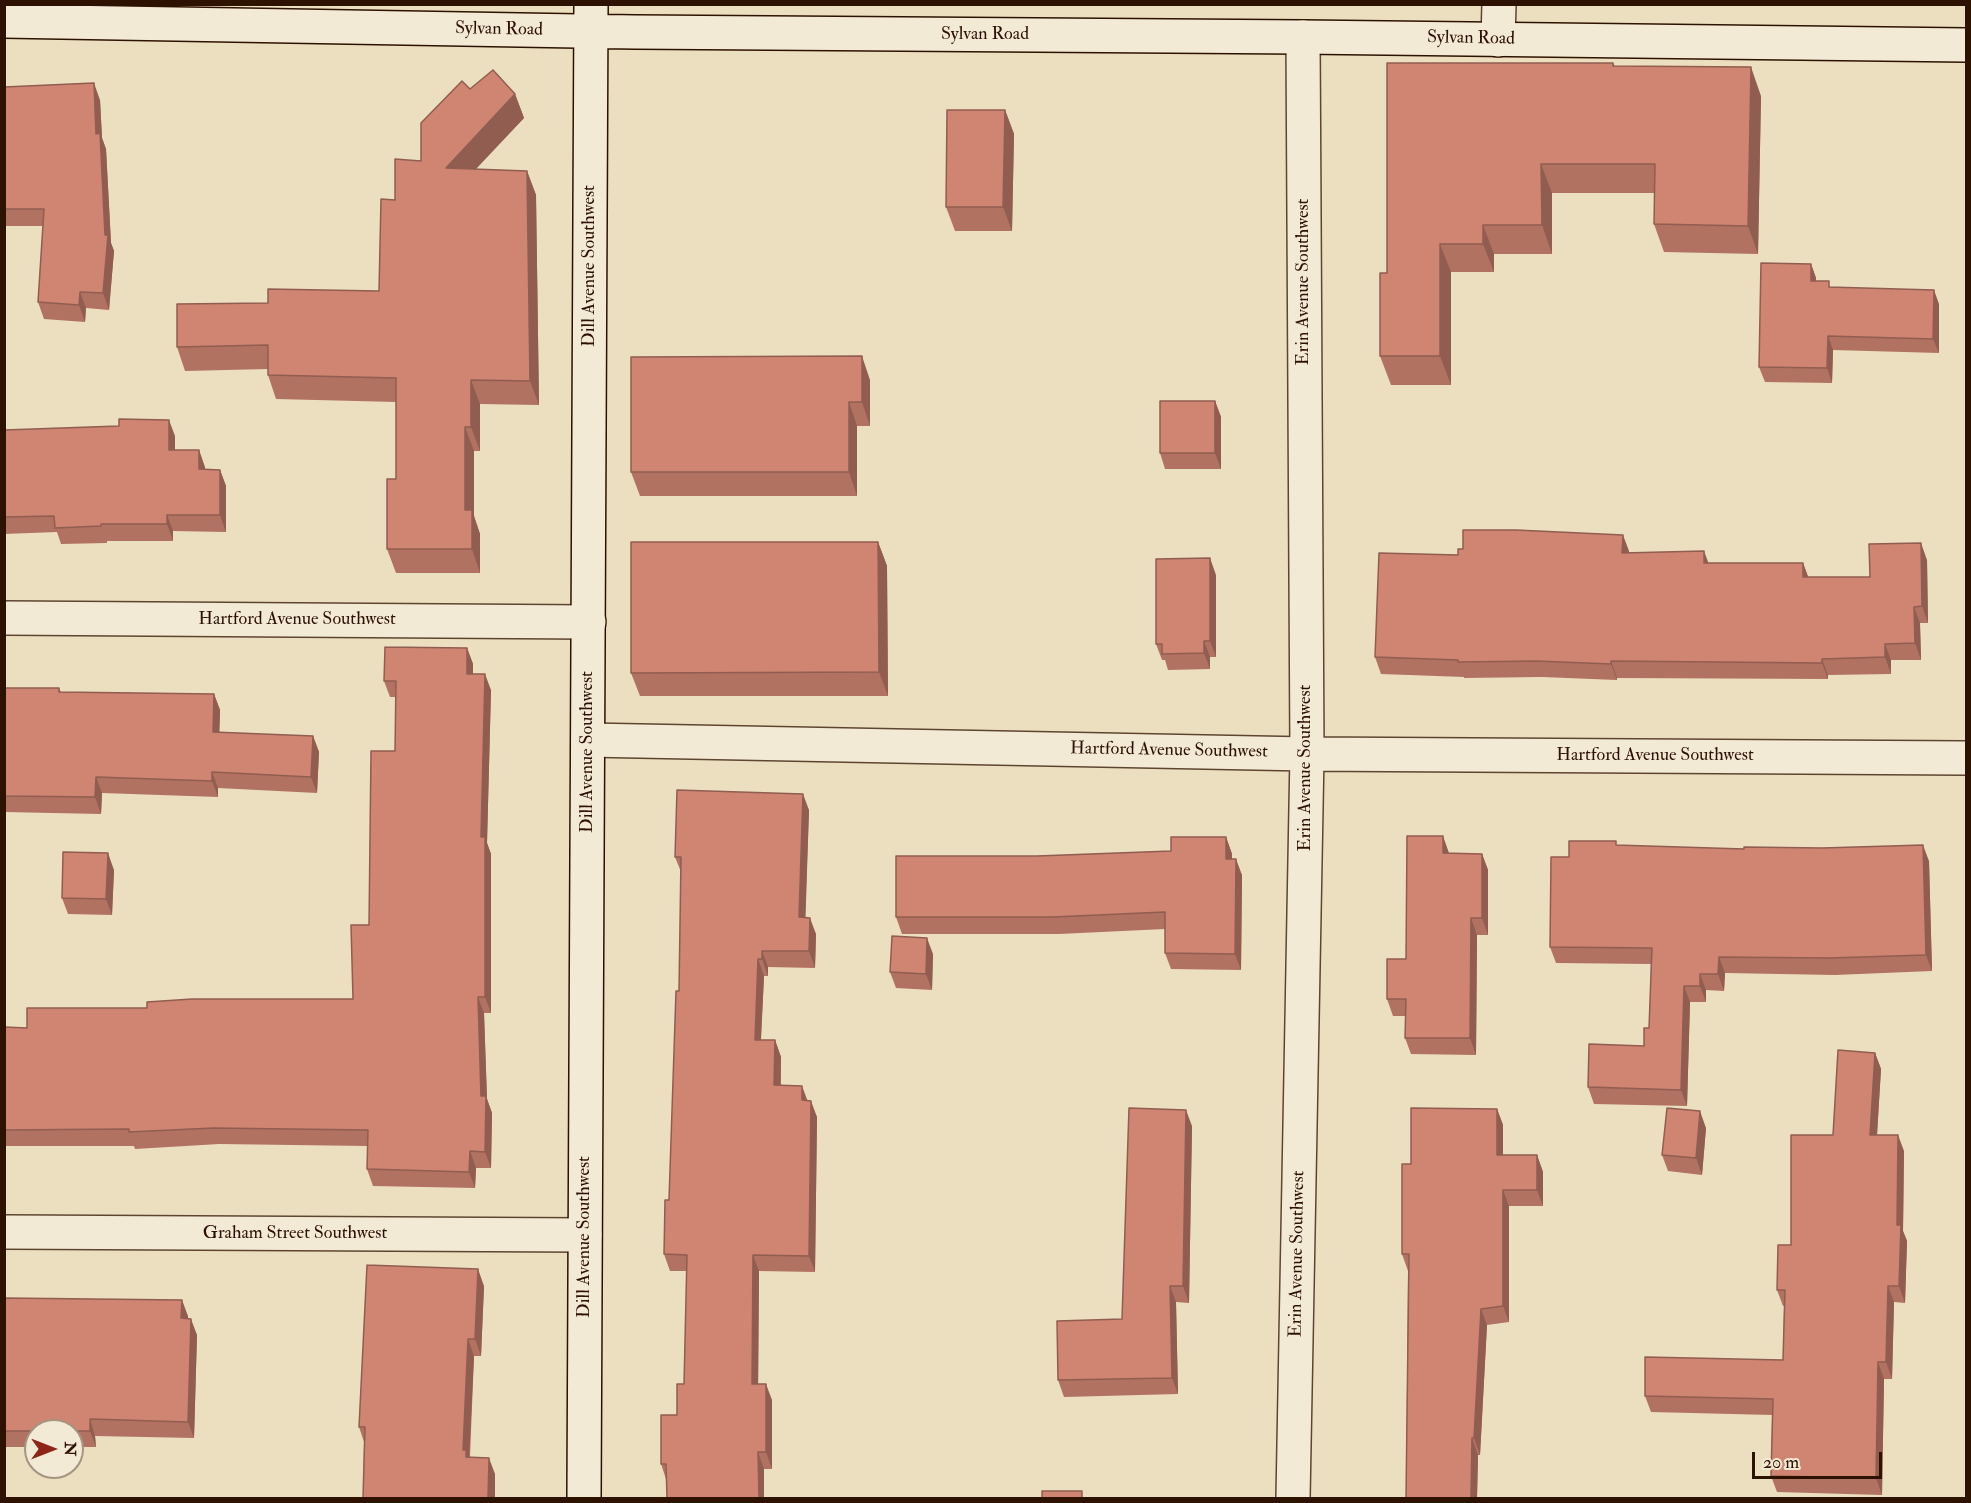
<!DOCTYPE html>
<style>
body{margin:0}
#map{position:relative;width:1971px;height:1503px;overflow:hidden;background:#ecdfbf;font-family:"IM FELL Double Pica",serif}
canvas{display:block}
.frame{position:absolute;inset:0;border:6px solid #2e1200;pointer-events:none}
.north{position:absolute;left:24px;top:1419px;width:60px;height:60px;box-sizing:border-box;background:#f3ead5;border:2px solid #a49480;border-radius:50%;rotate:90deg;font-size:16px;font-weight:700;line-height:24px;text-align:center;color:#2e1200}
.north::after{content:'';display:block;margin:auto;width:21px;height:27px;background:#8f2418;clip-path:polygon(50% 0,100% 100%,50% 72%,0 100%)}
.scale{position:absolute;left:1752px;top:1452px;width:130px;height:27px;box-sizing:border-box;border:3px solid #2e1200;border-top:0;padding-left:8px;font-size:18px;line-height:21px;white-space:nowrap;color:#2e1200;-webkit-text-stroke:4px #f3ead5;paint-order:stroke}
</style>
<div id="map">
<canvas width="1971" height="1503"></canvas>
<div class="frame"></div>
<div class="north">N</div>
<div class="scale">20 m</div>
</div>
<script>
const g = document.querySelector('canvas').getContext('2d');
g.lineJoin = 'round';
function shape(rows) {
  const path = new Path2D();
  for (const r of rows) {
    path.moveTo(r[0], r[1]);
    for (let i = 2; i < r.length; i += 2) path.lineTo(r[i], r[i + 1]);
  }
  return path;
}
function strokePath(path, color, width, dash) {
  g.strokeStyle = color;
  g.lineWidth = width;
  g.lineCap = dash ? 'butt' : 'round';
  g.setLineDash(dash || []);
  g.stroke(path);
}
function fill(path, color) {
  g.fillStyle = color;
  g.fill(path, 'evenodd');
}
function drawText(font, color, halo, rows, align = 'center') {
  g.font = font + ' "IM FELL Double Pica",serif';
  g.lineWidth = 4.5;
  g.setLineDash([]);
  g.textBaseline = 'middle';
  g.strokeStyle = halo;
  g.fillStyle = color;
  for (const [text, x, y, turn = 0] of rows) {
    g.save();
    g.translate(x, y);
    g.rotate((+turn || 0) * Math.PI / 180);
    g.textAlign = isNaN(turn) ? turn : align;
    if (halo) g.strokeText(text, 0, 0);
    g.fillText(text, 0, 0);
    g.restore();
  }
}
const street = shape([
 [1498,40,1499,4],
 [4,618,589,622],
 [588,740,1307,754,1966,758],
 [4,1232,585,1235],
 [1293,1498,1307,754,1303,37]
]);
const secondary = shape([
 [4,21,635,32,1303,37,1966,45],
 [584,1498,591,4]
]);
const wall = shape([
 [1613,63,1615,66,1761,96,1758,254,1664,252,1654,224,1655,193,1552,193,1552,254,1494,254,1494,272,1451,272,1451,385,1391,385,1380,356,1387,273],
 [4,87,100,100,102,138,106,149,111,243,114,251,109,310,86,308,85,322,44,319,38,302,43,226,4,226],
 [470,89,515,94,524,118,476,169,527,171,536,195,539,405,480,404,480,451,474,451,474,516,480,534,480,573,396,573,387,549,396,479,396,402,276,399,268,375,268,369,185,371,177,347,268,303,379,291,395,200],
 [1005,110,1014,134,1012,231,955,231,946,207],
 [1811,264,1816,278,1816,281,1831,287,1939,304,1939,353,1833,350,1832,383,1765,382,1759,367],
 [870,380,870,426,857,426,857,496,640,496,631,472],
 [1215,401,1221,417,1221,469,1165,469,1160,453],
 [4,430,175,436,175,450,199,450,205,469,220,470,226,486,226,532,173,531,173,541,107,541,107,543,61,544,57,532,4,534],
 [878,542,887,566,888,696,640,696,631,673],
 [1629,551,1629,553,1708,563,1803,563,1808,577,1870,577,1927,560,1928,623,1920,623,1921,660,1891,660,1891,674,1828,675,1828,679,1617,678,1617,680,1542,677,1464,678,1464,677,1381,674,1375,657,1458,555],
 [1216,575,1216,657,1210,657,1210,669,1168,670,1165,660,1162,660,1156,644],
 [467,648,473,664,473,674,491,690,487,843,491,854,491,1013,484,1013,487,1099,492,1113,491,1168,476,1168,475,1188,373,1186,367,1169,367,1146,219,1144,135,1149,134,1146,4,1146,4,1027,27,1028,147,1008,353,999,369,925,395,751,396,697,390,697,384,681],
 [4,688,59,688,61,692,214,694,220,710,219,733,313,736,319,752,317,793,218,788,218,797,102,793,101,814,4,812],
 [809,810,805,917,816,934,815,968,768,967,768,976,764,976,761,1040,775,1040,781,1057,781,1085,807,1101,817,1117,815,1272,759,1271,758,1384,772,1400,772,1469,764,1469,764,1498,667,1498,666,1479,661,1464,677,1415,684,1384,687,1271,670,1271,664,1254,669,1200,679,991,681,872,675,857],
 [1226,837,1232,854,1232,859,1242,875,1241,970,1171,969,1165,953,1165,929,1059,934,902,934,896,917,1037,856,1171,851],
 [1618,845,1929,861,1932,971,1835,975,1725,973,1724,991,1706,990,1706,1002,1690,1002,1687,1106,1594,1104,1588,1087,1644,1046,1649,1028,1651,964,1556,963,1550,947,1569,857],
 [1449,853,1482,854,1488,870,1488,935,1477,935,1476,1055,1411,1054,1405,1038,1405,1016,1393,1016,1387,999,1406,959],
 [114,870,112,915,68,914,62,898],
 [933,954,932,990,896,988,890,972],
 [1875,1053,1881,1069,1877,1135,1904,1151,1903,1231,1907,1241,1905,1303,1894,1302,1892,1379,1884,1379,1882,1495,1777,1492,1771,1476,1772,1415,1651,1412,1645,1396,1783,1360,1784,1306,1783,1306,1777,1290,1833,1135],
 [1497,1109,1503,1125,1503,1155,1537,1155,1543,1172,1543,1206,1509,1206,1509,1322,1487,1325,1480,1455,1478,1455,1477,1498,1406,1498,1408,1271,1402,1254,1411,1164],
 [1192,1126,1189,1303,1176,1302,1178,1394,1064,1397,1058,1380,1122,1319],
 [1706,1128,1702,1175,1668,1171,1662,1155],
 [484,1286,481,1356,474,1356,470,1457,495,1474,495,1498,363,1498,364,1442,359,1427],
 [4,1298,188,1316,188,1319,197,1335,194,1438,95,1436,96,1447,72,1447,72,1431,36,1431,36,1447,4,1447]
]);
const shadedWall = shape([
 [1751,67,1761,96,1758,254,1748,226],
 [94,83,100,100,102,138,106,149,111,243,114,251,109,310,103,293,105,235,96,134],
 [515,94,524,118,454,192,446,168],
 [1005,110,1014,134,1012,231,1003,207],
 [1541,164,1552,193,1552,254,1542,225],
 [527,171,536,195,539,405,530,381],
 [1483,225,1494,254,1494,272,1483,244],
 [1440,244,1451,272,1451,385,1440,356],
 [1811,264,1816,278,1816,296,1811,281],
 [1934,290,1939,304,1939,353,1933,339],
 [80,292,86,308,85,322,79,305],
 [1828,336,1833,350,1832,383,1827,368],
 [862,356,870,380,870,426,862,402],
 [471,380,480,404,480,451,471,427],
 [1215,401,1221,417,1221,469,1215,453],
 [849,402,857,426,857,496,849,472],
 [169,420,175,436,175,466,169,450],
 [465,427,474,451,474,516,480,534,480,573,472,549,465,510],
 [199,450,205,467,205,485,199,469],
 [220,470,226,486,226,532,220,515],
 [167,515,173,531,173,541,167,524],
 [1623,535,1629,551,1628,570,1622,553],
 [878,542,887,566,888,696,879,672],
 [1921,543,1927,560,1928,623,1922,606],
 [1704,551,1710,567,1704,563],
 [1210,558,1216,575,1216,657,1210,641],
 [1803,563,1809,579,1803,577],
 [1914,607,1920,623,1921,660,1915,643],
 [1204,641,1210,657,1210,669,1204,653],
 [1885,644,1891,660,1891,674,1885,657],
 [467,648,473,664,473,690,467,674],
 [1822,659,1828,675,1828,679,1822,663],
 [1611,661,1617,678,1617,680,1611,664],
 [485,674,491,690,487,843,491,854,491,1013,485,997,481,837],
 [214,694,220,710,219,749,213,732],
 [313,736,319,752,317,793,311,777],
 [212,772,218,788,218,797,212,781],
 [96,777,102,793,101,814,95,797],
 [803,794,809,810,805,933,799,917],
 [1443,836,1449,853,1449,870,1443,853],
 [1226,837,1232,854,1232,875,1226,859],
 [1923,845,1929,861,1932,971,1926,955],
 [108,853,114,870,112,915,106,899],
 [1482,854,1488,870,1488,935,1482,918],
 [1236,859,1242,875,1241,970,1235,954],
 [810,918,816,934,815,968,809,951],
 [1471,918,1477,935,1476,1055,1470,1038],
 [927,938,933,954,932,990,926,974],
 [762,951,768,967,768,976,762,959],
 [1719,957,1725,973,1724,991,1718,974],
 [758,959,764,976,760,1056,755,1040],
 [1700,974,1706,990,1706,1002,1700,986],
 [1684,986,1690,1002,1687,1106,1681,1090],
 [478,997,484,1013,487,1099,492,1113,491,1168,485,1152,481,1096],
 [775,1040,781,1057,780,1102,774,1085],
 [1875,1053,1881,1069,1876,1151,1870,1135],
 [802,1086,808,1102,802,1100],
 [811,1101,817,1117,815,1272,809,1256],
 [1497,1109,1503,1125,1503,1172,1497,1155],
 [1186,1110,1192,1126,1189,1303,1183,1286],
 [1700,1111,1706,1128,1702,1175,1696,1158],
 [1898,1135,1904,1151,1903,1231,1907,1241,1905,1303,1899,1286,1897,1225],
 [470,1151,476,1168,475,1188,469,1172],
 [1537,1155,1543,1172,1543,1206,1537,1190],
 [1503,1190,1509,1206,1509,1322,1503,1306],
 [753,1255,759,1271,758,1400,752,1384],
 [478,1269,484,1286,481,1356,475,1339],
 [1170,1286,1176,1302,1178,1394,1172,1378],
 [1888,1286,1894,1302,1892,1379,1886,1362],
 [182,1300,188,1316,187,1335,181,1318],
 [1481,1309,1487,1325,1480,1455,1474,1438],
 [191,1319,197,1335,194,1438,188,1422],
 [468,1339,474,1356,469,1460,472,1473,463,1450],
 [1878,1362,1884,1379,1882,1495,1876,1478],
 [766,1384,772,1400,772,1469,766,1452],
 [90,1419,95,1436,96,1447,90,1431],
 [1472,1438,1478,1455,1477,1498,1471,1498],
 [758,1452,764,1469,764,1498,759,1498],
 [489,1458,495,1474,495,1498,488,1498]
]);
const building = shape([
 [1387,63,1613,63,1613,66,1751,67,1748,226,1654,224,1655,164,1541,164,1542,225,1483,225,1483,244,1440,244,1440,356,1380,356,1380,273,1387,273,1387,63],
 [493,70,515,94,446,168,527,171,530,381,471,380,471,427,465,427,465,510,472,510,472,549,387,549,387,479,396,479,396,378,268,375,268,345,177,347,177,304,268,303,268,289,379,291,381,199,395,200,395,159,421,161,421,123,462,81,470,89,493,70],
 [94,83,96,134,100,133,105,235,108,235,103,293,80,292,79,305,38,302,44,209,4,209,4,87,94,83],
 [947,110,1005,110,1003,207,946,207,947,110],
 [1761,263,1811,264,1811,281,1829,281,1829,287,1934,290,1933,339,1828,336,1827,368,1759,367,1761,263],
 [862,356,862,402,849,402,849,472,631,472,631,357,862,356],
 [1160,401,1215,401,1215,453,1160,453,1160,401],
 [119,419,169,420,169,450,199,450,199,469,220,470,220,515,167,515,167,524,101,524,101,526,55,528,54,516,4,517,4,430,119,426,119,419],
 [1463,530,1516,530,1623,535,1622,553,1704,551,1704,563,1803,563,1803,577,1870,577,1869,544,1921,543,1922,606,1914,607,1915,643,1885,644,1885,657,1822,659,1822,663,1611,661,1611,664,1536,661,1458,662,1458,660,1375,657,1379,553,1458,555,1458,549,1463,549,1463,530],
 [631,542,878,542,879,672,631,673,631,542],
 [1210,558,1210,641,1204,641,1204,653,1162,654,1162,644,1156,644,1156,559,1210,558],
 [385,647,467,648,467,674,485,674,481,837,485,837,485,997,478,997,481,1096,486,1096,485,1152,470,1151,469,1172,367,1169,368,1130,213,1128,129,1132,129,1129,4,1130,4,1027,27,1028,27,1008,147,1008,147,1002,192,999,353,999,351,925,369,925,371,751,395,751,396,681,384,681,385,647],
 [4,688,59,688,59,692,214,694,213,732,313,736,311,777,212,772,212,781,96,777,95,797,4,796,4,688],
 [677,790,803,794,799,917,810,918,809,951,762,951,762,959,758,959,755,1040,775,1040,774,1085,802,1086,802,1100,811,1101,809,1256,753,1255,752,1384,766,1384,766,1452,758,1452,759,1498,667,1498,666,1464,661,1464,661,1415,677,1415,677,1384,684,1384,687,1255,664,1254,665,1200,669,1200,676,991,679,991,681,857,675,857,677,790],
 [1407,836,1443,836,1443,853,1482,854,1482,918,1471,918,1470,1038,1405,1038,1406,999,1387,999,1387,959,1406,959,1407,836],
 [1171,837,1226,837,1226,859,1236,859,1235,954,1165,953,1165,912,1053,917,896,917,896,856,1037,856,1171,851,1171,837],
 [1569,841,1616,841,1616,845,1744,849,1744,847,1822,848,1923,845,1926,955,1829,958,1719,957,1718,974,1700,974,1700,986,1684,986,1681,1090,1588,1087,1589,1044,1644,1046,1644,1028,1649,1028,1652,948,1550,947,1551,857,1569,857,1569,841],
 [63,852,108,853,106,899,62,898,63,852],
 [892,936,927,938,926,974,890,972,892,936],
 [1838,1050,1875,1053,1870,1135,1898,1135,1897,1225,1901,1225,1899,1286,1888,1286,1886,1362,1878,1362,1876,1478,1771,1476,1773,1399,1645,1396,1645,1357,1783,1360,1785,1290,1777,1290,1778,1245,1791,1245,1791,1135,1833,1135,1838,1050],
 [1129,1108,1186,1110,1183,1286,1170,1286,1172,1378,1058,1380,1057,1321,1122,1319,1129,1108],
 [1411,1108,1497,1109,1497,1155,1537,1155,1537,1190,1503,1190,1503,1306,1481,1309,1474,1438,1472,1438,1471,1498,1406,1498,1409,1254,1402,1254,1402,1164,1411,1164,1411,1108],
 [1667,1108,1700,1111,1696,1158,1662,1155,1667,1108],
 [367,1265,478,1269,475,1339,468,1339,463,1450,466,1450,466,1457,489,1458,488,1498,363,1498,365,1427,359,1427,367,1265],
 [4,1298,182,1300,181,1318,191,1319,188,1422,90,1419,90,1431,4,1431,4,1298],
 [1042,1491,1082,1491,1082,1498,1042,1498,1042,1491]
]);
const streetNames = [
 ["Sylvan Road",499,30,1],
 ["Sylvan Road",985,35],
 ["Sylvan Road",1471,39,1],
 ["Dill Avenue Southwest",590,266,-90],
 ["Erin Avenue Southwest",1304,282,-90],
 ["Hartford Avenue Southwest",297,620],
 ["Hartford Avenue Southwest",1169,751,1],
 ["Dill Avenue Southwest",588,752,-90],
 ["Hartford Avenue Southwest",1655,756],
 ["Erin Avenue Southwest",1306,768,-90],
 ["Graham Street Southwest",295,1234],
 ["Dill Avenue Southwest",585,1237,-90],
 ["Erin Avenue Southwest",1298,1254,-89]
];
strokePath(street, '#5e4530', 36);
strokePath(secondary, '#2e1200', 36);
strokePath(street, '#f3ead5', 33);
strokePath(secondary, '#f3ead5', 33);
fill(wall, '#b27262');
fill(shadedWall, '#915d50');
fill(building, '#cf8572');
strokePath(building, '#915d50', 1.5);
drawText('18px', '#2e1200', '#f3ead5', streetNames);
</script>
